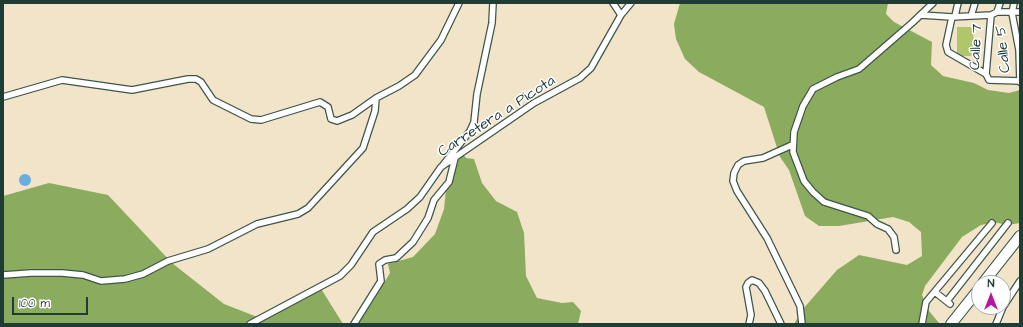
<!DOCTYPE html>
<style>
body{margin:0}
#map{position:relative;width:1023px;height:327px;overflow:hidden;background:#f1e4c9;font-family:"Architects Daughter",sans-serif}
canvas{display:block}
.frame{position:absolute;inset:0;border:4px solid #1f3d34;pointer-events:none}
.north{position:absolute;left:971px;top:275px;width:40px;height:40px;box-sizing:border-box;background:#fff;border:1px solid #a5b1ae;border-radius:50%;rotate:0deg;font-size:11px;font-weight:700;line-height:16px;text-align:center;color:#1f3d34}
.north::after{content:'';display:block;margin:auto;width:14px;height:18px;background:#b5179e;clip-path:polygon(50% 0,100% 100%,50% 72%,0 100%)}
.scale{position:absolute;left:12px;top:297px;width:76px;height:18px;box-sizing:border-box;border:2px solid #1f3d34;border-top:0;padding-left:5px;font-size:12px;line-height:14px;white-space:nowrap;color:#1f3d34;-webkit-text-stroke:3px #fff;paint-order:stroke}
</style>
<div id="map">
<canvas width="1023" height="327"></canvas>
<div class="frame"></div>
<div class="north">N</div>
<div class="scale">100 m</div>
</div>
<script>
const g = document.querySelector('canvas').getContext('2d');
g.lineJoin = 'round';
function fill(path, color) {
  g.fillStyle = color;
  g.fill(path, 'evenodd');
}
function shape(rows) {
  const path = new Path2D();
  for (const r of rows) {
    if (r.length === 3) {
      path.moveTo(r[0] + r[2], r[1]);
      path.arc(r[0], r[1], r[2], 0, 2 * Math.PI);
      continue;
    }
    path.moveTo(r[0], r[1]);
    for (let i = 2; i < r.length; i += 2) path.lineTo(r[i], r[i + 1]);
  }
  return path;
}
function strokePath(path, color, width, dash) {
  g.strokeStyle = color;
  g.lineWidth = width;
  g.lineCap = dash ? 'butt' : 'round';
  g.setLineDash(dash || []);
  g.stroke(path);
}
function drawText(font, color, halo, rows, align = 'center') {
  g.font = font + ' "Architects Daughter",sans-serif';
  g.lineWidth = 3;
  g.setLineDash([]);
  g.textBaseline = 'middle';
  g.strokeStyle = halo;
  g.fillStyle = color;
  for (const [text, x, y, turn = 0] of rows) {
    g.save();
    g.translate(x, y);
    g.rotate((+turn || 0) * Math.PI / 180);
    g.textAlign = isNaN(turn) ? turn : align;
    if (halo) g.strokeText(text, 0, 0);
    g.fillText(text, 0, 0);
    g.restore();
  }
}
const green = shape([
 [957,27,973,27,974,56,957,56]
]);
const forest = shape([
 [680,3,888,3,886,14,894,22,932,42,931,65,943,76,974,83,988,90,1009,93,1020,90,1020,223,1007,225,994,222,981,225,962,237,925,286,922,295,929,311,939,323,794,324,803,309,837,270,859,255,907,265,922,256,921,232,909,222,893,217,839,226,819,226,805,216,789,170,780,157,764,107,699,72,685,59,676,39,674,24],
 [462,153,466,158,474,159,482,183,496,201,517,212,524,233,526,276,537,298,562,303,573,302,581,311,578,324,356,324,372,303,390,273,388,264,413,257,435,234,444,209,446,190,455,158],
 [49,183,108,195,172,263,224,304,260,318,320,287,343,324,3,324,3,196]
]);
const water = shape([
 [25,180,6]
]);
const street = shape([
 [613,3,621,15],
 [1014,3,1012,13,1019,50,1020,82],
 [997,12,1000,3],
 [921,15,952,17],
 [991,15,986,74,989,80,1020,81],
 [955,16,958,3],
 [971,16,975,3],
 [986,74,948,52,946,45,952,17,991,15,997,12,1020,12],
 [3,97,62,80,132,90,188,79,196,79,201,82,213,100,251,119,261,120,320,102,328,107,331,119,337,121,352,115,376,98,399,86,415,75,441,40,459,3],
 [792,145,763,158,744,161,738,165,734,173,733,181,737,191,767,238,800,306,802,324],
 [443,165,470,131,474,122,477,94,492,23,493,3],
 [896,250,894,237,888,229,877,224,868,216,824,202,813,192,804,181,793,152,794,132,803,106,813,89,837,77,859,69,912,23,933,3],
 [3,275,31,273,62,273,83,275,101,281,125,279,143,274,168,261,208,249,257,224,298,214,308,208,363,148,375,111,376,98],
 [935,292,950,304],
 [947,301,1008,223],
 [250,324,340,276,351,265,373,232,407,209,420,197,441,167,534,103,580,78,591,68,621,15,631,3],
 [354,324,381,281,379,264,385,260,396,258,413,242,428,218,434,200,449,182,455,158],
 [749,324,751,315,746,287,748,283,752,280,759,283,765,291,781,324],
 [922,324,926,302,992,223],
 [996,324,1003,307,1020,281]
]);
const highway = shape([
 [983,283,1020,236],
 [951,324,979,289]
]);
const streetNames = [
 ["Calle 7",977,47,-87],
 ["Calle 5",1004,49,-96],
 ["Carretera a Picota",497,117,-33]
];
fill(green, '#afc66b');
fill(forest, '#8bab5f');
fill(water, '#6aaddf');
strokePath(street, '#3e564a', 8);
strokePath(highway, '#3e564a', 12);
strokePath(street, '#fff', 5.5);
strokePath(highway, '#fff', 10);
drawText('15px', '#1f3d34', '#fff', streetNames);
</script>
